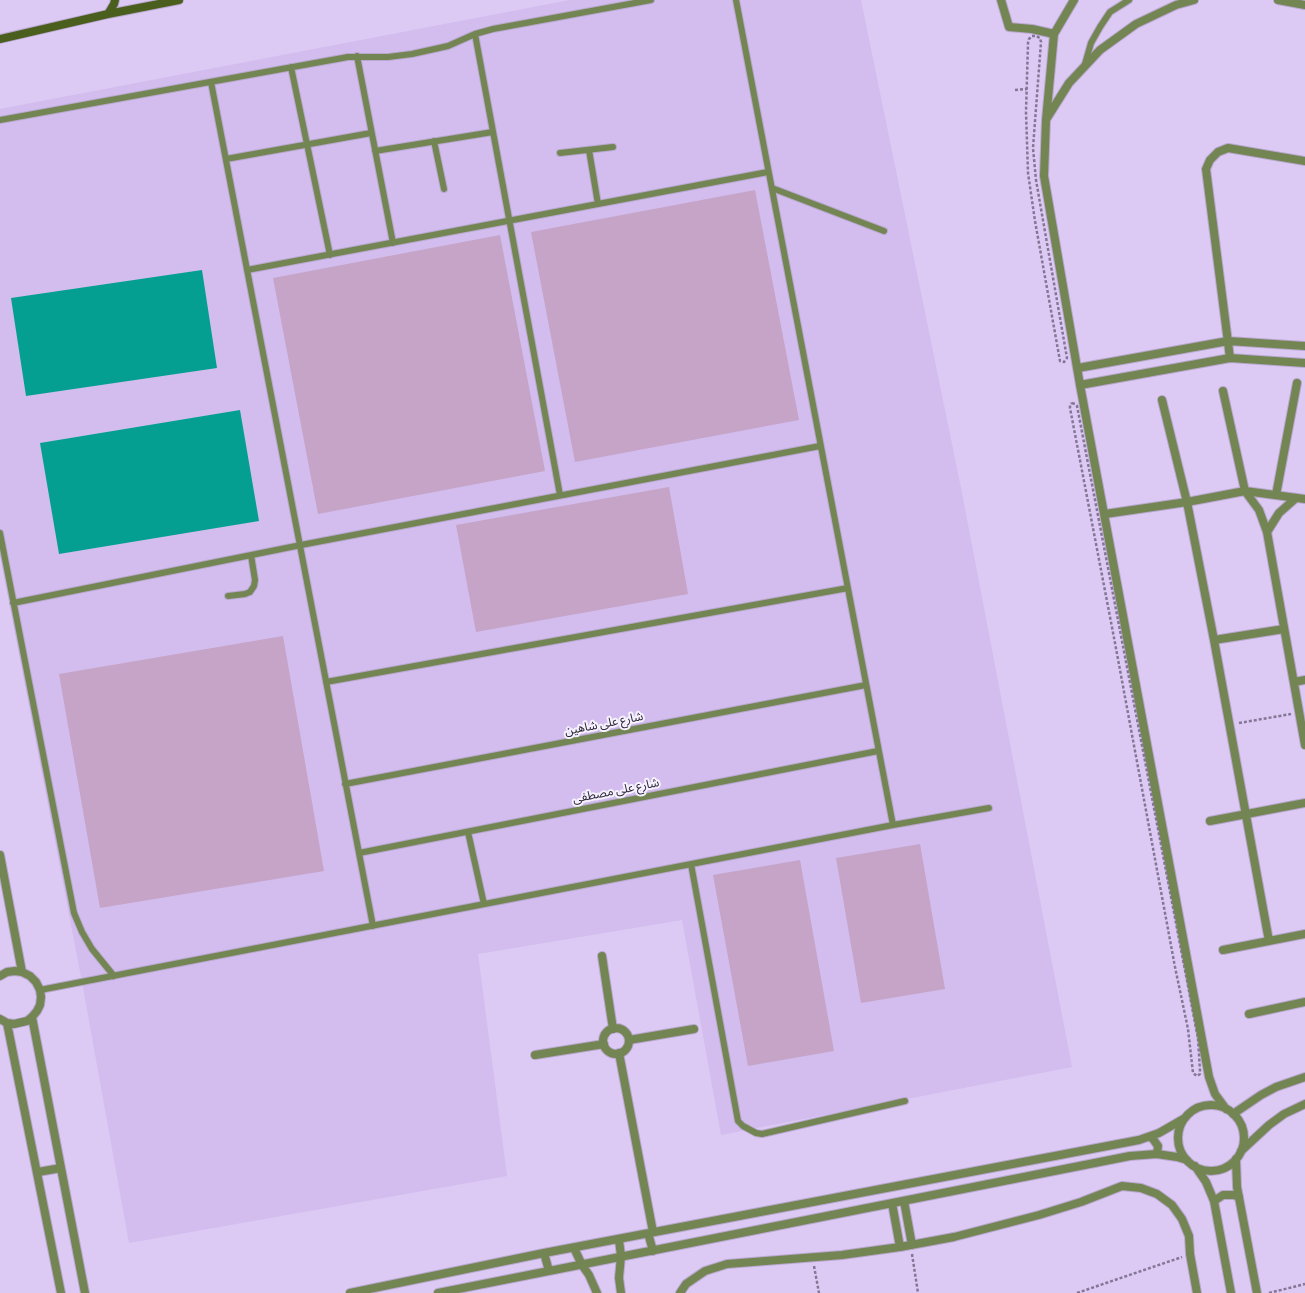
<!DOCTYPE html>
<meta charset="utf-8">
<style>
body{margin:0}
canvas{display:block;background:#dcc9f4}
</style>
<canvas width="1305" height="1293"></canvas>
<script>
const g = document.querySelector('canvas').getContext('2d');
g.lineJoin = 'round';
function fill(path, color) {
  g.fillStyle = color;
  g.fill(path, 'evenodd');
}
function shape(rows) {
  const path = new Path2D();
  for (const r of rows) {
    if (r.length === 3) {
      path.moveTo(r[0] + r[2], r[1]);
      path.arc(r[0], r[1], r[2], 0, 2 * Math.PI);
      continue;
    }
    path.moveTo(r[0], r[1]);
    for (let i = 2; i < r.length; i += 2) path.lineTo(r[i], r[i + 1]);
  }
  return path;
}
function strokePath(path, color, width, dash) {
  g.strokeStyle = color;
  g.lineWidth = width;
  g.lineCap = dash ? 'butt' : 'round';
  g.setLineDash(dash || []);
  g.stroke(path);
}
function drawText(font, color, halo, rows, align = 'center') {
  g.font = font + ' Bitter,"Noto Sans Arabic",serif';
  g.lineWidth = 4;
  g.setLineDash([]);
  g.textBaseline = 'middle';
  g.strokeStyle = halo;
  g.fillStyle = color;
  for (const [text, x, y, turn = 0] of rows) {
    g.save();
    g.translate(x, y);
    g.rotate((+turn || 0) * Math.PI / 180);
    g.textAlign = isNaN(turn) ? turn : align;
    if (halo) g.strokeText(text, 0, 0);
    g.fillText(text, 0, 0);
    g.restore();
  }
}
const built = shape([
 [570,0,861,0,961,488,1072,1067,721,1135,682,920,478,954,507,1176,129,1243,82,982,0,556,0,109]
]);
const water = shape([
 [202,270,217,368,26,396,11,298],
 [240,410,259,521,59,554,40,443]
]);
const building = shape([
 [755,190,799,420,575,462,531,232],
 [500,235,545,471,318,514,273,278],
 [669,487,688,594,476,632,456,525],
 [283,636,324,871,100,908,59,674],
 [920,844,945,989,861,1003,836,858],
 [800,860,834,1051,748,1066,713,875]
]);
const path = shape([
 [1032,36,1036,36,1040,38,1041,42,1033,148,1036,180,1067,358,1064,362,1060,361,1035,221,1028,173,1026,112,1028,43,1029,39,1032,36],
 [1015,90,1027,89],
 [1072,403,1075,404,1077,406,1198,1038,1200,1071,1200,1074,1197,1076,1193,1073,1188,1029,1175,967,1115,643,1070,408,1070,405,1072,403],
 [1239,723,1291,714],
 [912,1254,918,1293],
 [814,1266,819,1293],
 [1077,1293,1182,1257],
 [1269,1293,1305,1284]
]);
const lane = shape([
 [736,0,893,825],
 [475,34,560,495],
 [357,56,393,243],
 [1085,64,1091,43,1100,27,1110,12,1129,0],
 [291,67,330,255],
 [211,82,373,926],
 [0,120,348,57,388,57,412,54,448,46,475,34,493,29,651,0],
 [434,141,444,189],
 [589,150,598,204],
 [375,151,493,132],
 [560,153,613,147],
 [226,159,371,133],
 [772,188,884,231],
 [247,270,768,172],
 [0,533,74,913,82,932,92,949,114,976],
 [228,596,245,594,250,592,254,586,255,580,251,555],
 [13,603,301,545,820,446],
 [326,682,848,588],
 [345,784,866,685],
 [468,832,484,904],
 [359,853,878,751],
 [691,864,738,1121,743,1126,756,1133,762,1134,905,1101],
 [40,990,893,825,989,808]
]);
const street = shape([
 [1001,0,1009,27,1032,29,1054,34],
 [1074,0,1054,34,1046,120,1044,176,1080,385,1209,1077,1215,1094,1226,1109],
 [1278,0,1305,5],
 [1047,118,1069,83,1100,50,1136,24,1176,5,1194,0],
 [1230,358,1206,169,1210,160,1218,152,1228,148,1305,161],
 [1078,368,1228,341,1305,346],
 [1080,385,1230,358,1305,363],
 [1223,391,1245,491,1259,510,1267,532,1305,745],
 [1162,400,1187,502,1214,640,1269,941],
 [1276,495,1297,383],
 [1105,514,1187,502,1245,491,1305,499],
 [1267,532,1279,513,1296,498],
 [1214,640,1284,629],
 [1294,682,1305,680],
 [1210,821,1305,803],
 [0,855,22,972],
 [1223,950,1305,934],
 [602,956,613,1029],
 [0,976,7,972,15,971,22,972,30,976,36,982,40,990,41,997,40,1005,37,1011,32,1017,27,1021,14,1024,7,1023,0,1019],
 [1249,1014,1305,1002],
 [32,1017,85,1293],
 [7,1023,61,1293],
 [616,1041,13],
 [629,1040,694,1029],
 [619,1053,653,1232],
 [535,1055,604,1044],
 [1211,1138,33],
 [1233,1114,1261,1095,1276,1087,1305,1077],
 [1150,1137,1153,1139,1158,1146,1157,1154],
 [1241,1151,1269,1125,1284,1114,1305,1104],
 [1236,1159,1237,1187,1257,1293],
 [1195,1166,1206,1182,1214,1201,1231,1293],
 [38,1172,61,1168],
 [904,1201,912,1245],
 [1214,1201,1223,1195,1234,1195,1239,1197],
 [892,1203,900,1247],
 [648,1233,653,1251],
 [619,1240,621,1256,619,1278,621,1293],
 [574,1248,582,1265,589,1275,597,1293],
 [544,1253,549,1271],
 [350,1293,544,1253,1139,1140,1159,1133,1185,1118],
 [438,1293,1130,1156,1157,1154,1177,1157,1187,1160],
 [680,1293,686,1284,705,1271,727,1264,842,1255,900,1247,954,1237,1039,1215,1081,1202,1122,1186,1141,1188,1157,1194,1172,1205,1182,1219,1189,1236,1190,1254,1197,1293]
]);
const secondary = shape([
 [108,14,114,4,115,0],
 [0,39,108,14,179,0]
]);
const streetNames = [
 ["شارع على شاهين",604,724,-11],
 ["شارع على مصطفى",616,791,-11]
];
fill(built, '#d2bdee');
fill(water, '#059f92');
fill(building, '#c5a4c7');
strokePath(lane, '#b9a8ce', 8);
strokePath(street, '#b9a8ce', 10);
strokePath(secondary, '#b9a8ce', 10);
strokePath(path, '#847795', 2.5, [3, 2]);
strokePath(lane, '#738552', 6);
strokePath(street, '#738552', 8);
strokePath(secondary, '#4a5e1d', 8);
drawText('12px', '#2b2434', '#f6f1fe', streetNames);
</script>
